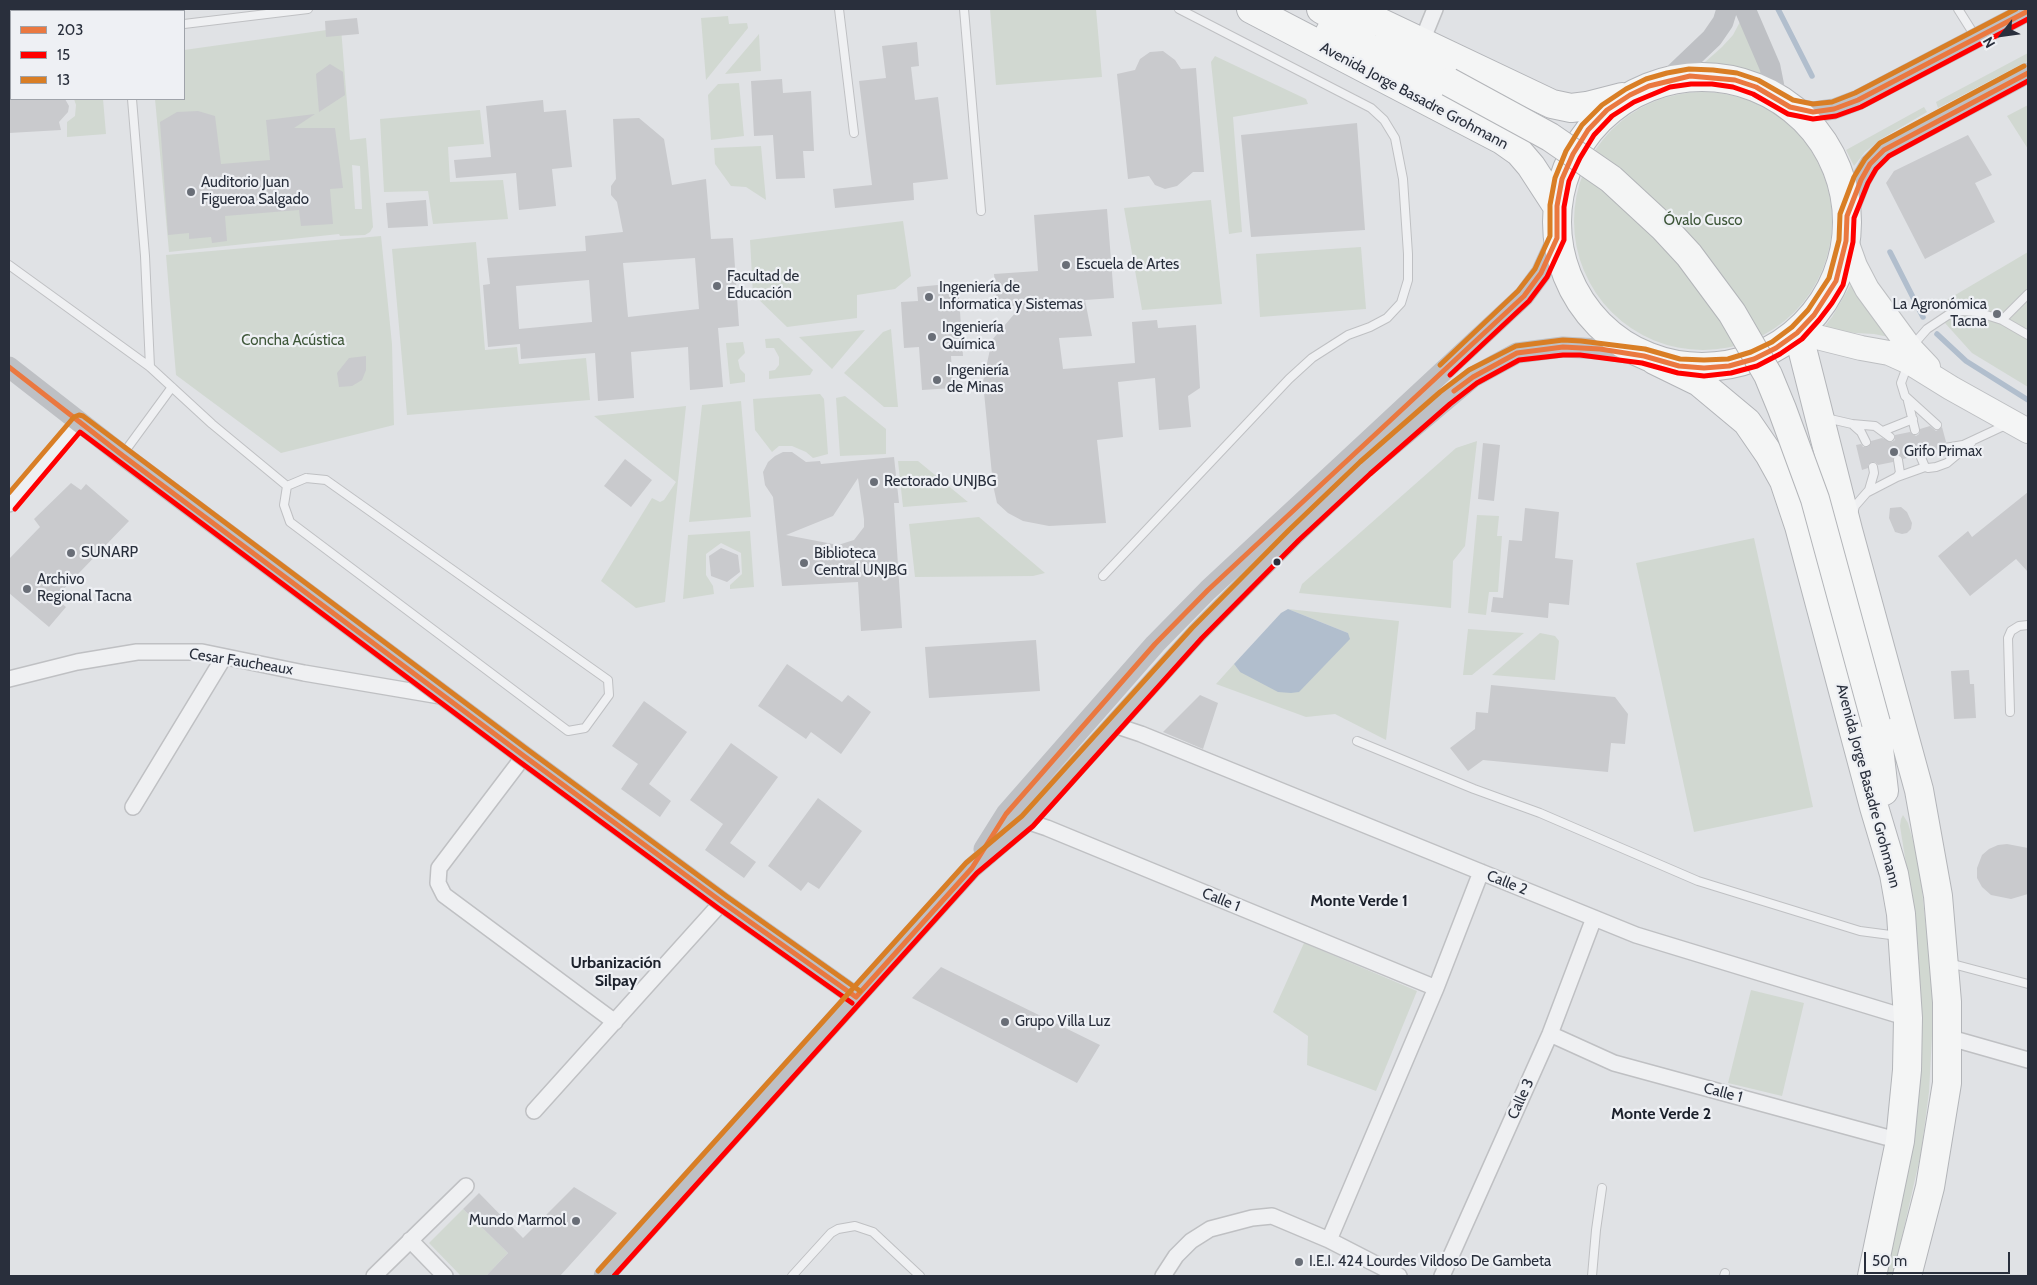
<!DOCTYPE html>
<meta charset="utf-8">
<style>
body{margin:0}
#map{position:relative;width:2037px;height:1285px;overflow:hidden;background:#e0e2e5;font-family:Cabin,sans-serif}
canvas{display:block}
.frame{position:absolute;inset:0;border:10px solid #292f3c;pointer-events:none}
.legend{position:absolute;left:10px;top:10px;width:175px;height:90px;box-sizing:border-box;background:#eef0f4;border:1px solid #9fa3aa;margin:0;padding:6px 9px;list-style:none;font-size:15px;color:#292f3c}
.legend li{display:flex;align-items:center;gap:10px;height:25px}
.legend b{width:25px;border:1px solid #9fa3aa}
.north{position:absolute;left:1977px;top:10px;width:50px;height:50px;-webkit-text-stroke:4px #eef0f4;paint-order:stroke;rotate:240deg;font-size:14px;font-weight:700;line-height:20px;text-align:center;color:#292f3c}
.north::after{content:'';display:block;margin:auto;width:18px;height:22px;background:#292f3c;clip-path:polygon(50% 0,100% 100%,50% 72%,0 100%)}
.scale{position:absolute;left:1864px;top:1252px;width:146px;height:22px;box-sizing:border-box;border:2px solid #292f3c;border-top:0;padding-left:6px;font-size:15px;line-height:18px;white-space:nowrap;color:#292f3c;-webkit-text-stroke:4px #eef0f4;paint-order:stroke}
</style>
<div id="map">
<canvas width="2037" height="1285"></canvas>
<div class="frame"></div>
<ul class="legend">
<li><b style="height:6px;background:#ea7840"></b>203</li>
<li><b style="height:6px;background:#f00"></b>15</li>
<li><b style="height:6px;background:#d97e25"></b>13</li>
</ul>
<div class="north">N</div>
<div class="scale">50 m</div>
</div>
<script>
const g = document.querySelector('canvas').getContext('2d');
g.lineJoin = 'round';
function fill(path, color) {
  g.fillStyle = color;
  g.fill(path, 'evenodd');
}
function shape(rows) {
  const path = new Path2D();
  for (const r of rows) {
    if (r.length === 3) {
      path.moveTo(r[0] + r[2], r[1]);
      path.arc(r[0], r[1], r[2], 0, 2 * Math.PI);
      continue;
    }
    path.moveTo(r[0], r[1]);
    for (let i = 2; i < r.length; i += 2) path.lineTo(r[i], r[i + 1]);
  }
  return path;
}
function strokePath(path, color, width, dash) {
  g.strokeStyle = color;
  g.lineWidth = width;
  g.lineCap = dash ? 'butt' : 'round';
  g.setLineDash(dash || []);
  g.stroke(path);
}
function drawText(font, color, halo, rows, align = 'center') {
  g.font = font + ' Cabin,sans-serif';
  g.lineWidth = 4.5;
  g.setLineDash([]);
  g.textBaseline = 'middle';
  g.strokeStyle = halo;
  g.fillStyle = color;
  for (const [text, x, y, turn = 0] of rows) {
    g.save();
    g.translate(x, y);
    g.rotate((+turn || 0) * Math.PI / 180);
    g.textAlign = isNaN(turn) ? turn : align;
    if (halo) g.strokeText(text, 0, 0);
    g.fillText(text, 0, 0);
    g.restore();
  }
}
const green = shape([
 [990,9,1096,9,1102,77,996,85],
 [728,16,729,24,747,23,748,28,706,80,701,18],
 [1741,20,1764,76,1753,72,1704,63,1722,47,1733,35],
 [341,28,350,140,366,138,373,227,370,232,365,235,340,236,339,234,169,252,155,99,184,99,184,50],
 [352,165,360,166,362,209,355,209],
 [759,34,761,71,725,74],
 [2028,53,2028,61,1938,108,1936,102],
 [1215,56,1306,99,1308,104,1233,117,1242,232,1229,234,1211,62],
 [739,83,744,136,711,140,708,95,718,84],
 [1703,221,129],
 [74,99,103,99,106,134,67,137,67,122,75,116,76,105],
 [2028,105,2028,149,2007,116],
 [1924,107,1927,112,1881,139,1865,152,1854,166,1846,150],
 [480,110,484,144,448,147,450,182,503,180,508,219,433,224,428,191,384,192,380,119],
 [761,146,766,200,746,187,731,186,715,164,714,148],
 [1211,200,1222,304,1142,310,1124,208],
 [903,221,911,276,895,289,857,295,857,318,787,327,753,294,750,240],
 [381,236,392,344,394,425,281,453,176,375,166,255],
 [476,242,485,350,517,347,519,364,586,358,590,400,407,415,392,249],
 [1361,247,1366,309,1260,317,1256,254],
 [2028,252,2028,387,1972,353,1945,323,1945,301],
 [1853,281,1889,337,1874,334,1821,331,1832,317],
 [891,329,898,407,884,407,844,373,883,332],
 [865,330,832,369,799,337],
 [779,338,813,370,810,375,769,379,769,371,775,370,779,365,779,357,774,348,766,348,765,339],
 [743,342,745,353,738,360,740,369,745,374,745,382,730,384,726,343],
 [820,394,824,399,828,454,813,458,806,452,792,446,779,446,772,452,755,430,753,399],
 [845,396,886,429,886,454,840,456,836,398],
 [741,401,751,517,689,522,702,405],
 [686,406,665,602,636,608,601,581,652,498,660,502,664,500,676,482,594,416],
 [1477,441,1465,546,1453,561,1451,608,1299,593,1302,584,1456,448],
 [898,461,918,461,968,502,903,507],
 [1477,515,1499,516,1497,536,1502,536,1498,592,1489,592,1486,615,1468,613],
 [979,517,1045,573,1033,576,915,577,909,524],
 [750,531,754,587,730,589,730,585,742,574,741,553,721,543,706,554,706,575,713,586,714,594,683,599,688,535],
 [1754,538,1813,807,1694,832,1636,563],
 [1288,609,1399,621,1386,740,1335,714,1306,717,1216,684,1234,664,1240,672,1348,633],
 [1468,629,1524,633,1472,675,1463,675],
 [1540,633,1555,636,1559,641,1555,680,1492,675],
 [1903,815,1908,823,1919,862,1931,975,1933,1017,1929,1092,1921,1153,1893,1276,1881,1276,1917,1085,1920,984,1910,889,1900,826,1901,819],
 [1304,943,1417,991,1376,1091,1307,1065,1308,1036,1273,1012],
 [1751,990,1804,1003,1782,1096,1728,1083],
 [463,1209,508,1253,486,1276,461,1276,429,1243]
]);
const water = shape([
 [1288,609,1348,633,1350,639,1299,692,1291,693,1278,692,1240,672,1234,664,1281,613]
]);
const stream = shape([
 [1778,9,1812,76],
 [1890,252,1923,317],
 [1937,334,1966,361,2028,400]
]);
const building = shape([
 [357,18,359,34,326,37,325,21],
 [917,42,919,66,911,67,915,100,938,97,948,179,913,183,914,200,835,208,833,189,872,185,859,81,886,78,882,46],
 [1163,51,1175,60,1181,69,1196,68,1204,172,1193,172,1177,186,1165,189,1155,185,1149,176,1128,179,1117,74,1135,70,1140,59,1150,52],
 [330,64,343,72,345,95,319,112,316,74],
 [782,79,783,93,811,91,814,151,803,151,805,178,776,179,773,135,754,136,751,81],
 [9,99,65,99,69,106,68,112,59,122,61,130,9,133],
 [543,100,544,112,566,110,572,167,552,169,556,206,519,210,516,173,456,178,454,160,491,157,486,106],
 [198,111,215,116,221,164,270,160,266,120,315,114,294,128,335,128,343,188,330,189,333,224,301,226,299,210,225,216,227,241,212,243,211,237,189,239,189,233,168,235,160,122,177,112],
 [639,118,664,139,672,185,706,179,711,239,733,238,739,326,718,328,723,387,690,390,688,347,631,352,634,398,598,401,595,353,521,359,520,344,488,347,483,285,490,284,487,258,586,251,585,236,623,232,617,202,611,195,611,186,616,179,613,119],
 [695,258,699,309,628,317,623,263],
 [589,280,592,322,519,329,516,286],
 [1357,123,1365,230,1251,237,1241,135],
 [1968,135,1992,175,1975,183,1995,222,1925,259,1886,183,1894,171],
 [426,200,428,226,388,228,386,203],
 [1107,209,1114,298,1085,300,1092,336,1059,338,1063,369,1135,363,1132,322,1157,320,1158,328,1196,325,1200,388,1188,396,1191,427,1159,430,1155,378,1118,382,1123,437,1097,440,1106,523,1049,526,1023,521,1008,513,997,503,993,485,983,382,992,340,1022,305,997,307,994,274,1038,271,1034,215],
 [948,284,949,297,959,297,963,356,951,356,953,388,922,390,919,347,904,348,901,302,918,301,917,287],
 [366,356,366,370,362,380,352,386,339,387,337,373,349,358],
 [1930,426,1936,431,1942,427,1946,442,1941,444,1940,449,1925,453,1923,450,1918,450,1915,456,1903,459,1900,455,1897,455,1893,458,1893,462,1878,465,1875,462,1872,462,1868,465,1868,468,1862,470,1856,445,1861,444,1863,447,1868,447,1871,441,1882,438,1892,442,1895,440,1895,435,1910,432,1916,436,1919,434,1920,429],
 [1483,443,1500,445,1494,501,1478,499],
 [783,452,792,452,806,462,820,461,821,464,894,457,899,503,894,503,902,628,861,631,858,582,782,586,773,497,765,485,763,472,768,462,775,456],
 [858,478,864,519,864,527,854,540,838,545,786,535,833,516],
 [625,459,652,480,631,507,604,486],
 [71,483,81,490,86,484,129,521,55,598,66,607,49,627,9,593,9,559,40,527,34,519],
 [2028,492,2028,572,2016,559,1970,596,1938,556,1968,531,1972,537],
 [1901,507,1907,512,1912,523,1911,529,1907,533,1902,534,1895,532,1889,518,1890,508],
 [1525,508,1559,512,1555,558,1573,560,1569,605,1549,603,1548,618,1491,612,1493,597,1503,598,1509,540,1522,541],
 [721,548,738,555,740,572,727,582,711,576,709,556],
 [1036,640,1040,691,929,698,925,647],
 [787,664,842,702,848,695,871,712,841,754,811,732,806,739,758,706],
 [1969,670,1970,684,1974,684,1976,718,1954,719,1951,671],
 [1491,685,1615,697,1628,714,1625,744,1611,743,1608,772,1483,760,1468,771,1450,748,1475,729,1476,712,1488,713],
 [1200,695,1218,703,1203,749,1163,732],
 [644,701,687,732,649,784,671,801,660,817,621,789,638,764,612,746],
 [731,743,778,777,730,843,756,862,744,878,705,850,723,824,690,800],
 [818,798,862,831,819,889,808,882,801,891,768,866],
 [2007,844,2028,848,2028,894,2011,899,1991,895,1982,887,1977,878,1977,868,1982,855,1989,849,1998,845],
 [941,967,1100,1045,1077,1083,912,998],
 [574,1187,617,1213,560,1276,486,1276,508,1253,463,1209,479,1193,523,1238]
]);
const lane = shape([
 [124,9,124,11],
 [839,9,854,133],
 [964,9,981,211],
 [1958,9,1975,36],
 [184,24,308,9],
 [132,99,145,256,150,367],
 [9,265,150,367,212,424,287,486],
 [2002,320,2028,294],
 [1913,345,1927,329,1948,315,1961,311,1977,312,2002,320,2028,335],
 [1908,364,1901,383,1905,396,1937,425],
 [1908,401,1915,430],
 [1826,418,1852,424,1861,432,1866,442],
 [1852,424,1875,426,1890,437],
 [1883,431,1913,419],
 [1945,448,1963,445,2008,424],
 [123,454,172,387],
 [1920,455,1925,467,1928,468,1936,467,1947,463,1971,443],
 [1897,477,1925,467],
 [306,478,326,480,608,680,609,695,585,728,568,731,290,522,284,505,287,486,306,478],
 [1868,492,1897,477,1900,473,1898,460],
 [1853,514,1855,506,1869,490,1874,473,1873,467],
 [1103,576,1289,379,1312,358,1348,335,1370,327,1387,318,1401,303,1408,280,1408,254,1403,179,1395,138,1384,120,1371,108,1179,9],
 [2010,712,2008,638,2011,631,2019,626,2028,625],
 [1357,741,1474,789,1540,813,1698,881,1860,931,1898,936],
 [1949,963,2028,984],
 [792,1276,831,1233,838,1229,855,1226,873,1232,920,1276],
 [1592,1276,1596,1230,1602,1188],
 [1724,1276,1725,1273]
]);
const street = shape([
 [1422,41,1435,9],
 [9,504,79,422],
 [9,679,77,662,137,652,202,652,304,673,440,696],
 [1114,725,1141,734,1636,935,1908,1018],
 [524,756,439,868,438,883,444,895,615,1022],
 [133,807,224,657],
 [1020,819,1047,828,1436,988],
 [1550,1034,1614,1063,1900,1141],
 [1947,1037,2028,1060],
 [534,1111,722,902],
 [410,1240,445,1276],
 [1329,1240,1436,988,1481,872],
 [374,1276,466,1186],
 [1163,1276,1176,1256,1191,1241,1210,1229,1252,1218,1272,1216,1329,1240,1399,1276],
 [1442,1276,1550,1034,1594,918]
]);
const secondary = shape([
 [1745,9,1770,67,1776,97],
 [1668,80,1712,38,1723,22,1727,9],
 [1790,107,1813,112,1834,109,1858,100,2028,11],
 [1847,216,1861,180,1870,164,1884,150,2028,73],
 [9,367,122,455,524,756,722,902,856,997],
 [984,849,1006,814,1155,644,1208,590,1524,296,1541,273,1557,238],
 [604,1276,972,868,1027,821,1197,633,1294,535,1365,468,1473,377,1517,353,1563,347,1600,349,1644,356]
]);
const primary = shape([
 [1846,241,1855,266,1867,289,1911,349,1928,367],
 [1800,330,1817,337,1861,348,1889,353,1909,362,1951,388,2028,431]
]);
const highway = shape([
 [1251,9,1502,140,1519,152,1531,166,1557,206],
 [1321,9,1361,32],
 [1352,9,1552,104,1571,108,1587,106,1622,97],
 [1330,32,1449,82],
 [1702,222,145],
 [1797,333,1802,348,1848,530,1919,790,1938,896,1947,1002,1947,1083,1930,1187,1907,1276],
 [1654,360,1699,382,1747,422,1769,454,1784,481,1799,526,1874,807,1894,874,1901,914,1908,1018,1907,1070,1900,1141,1872,1276],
 [1876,723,1884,791]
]);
const highwayBridge = shape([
 [1449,82,1550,137,1611,179,1664,228,1689,255,1732,313,1768,375,1782,409,1815,499,1876,723]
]);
const bus1 = shape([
 [9,367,122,455,524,756,722,902,856,997],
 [1454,391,1473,377,1517,353,1563,347,1600,349,1644,356,1679,366,1704,368,1729,366,1754,359,1776,348,1797,333,1814,315,1836,281,1846,241,1847,216,1861,180,1870,164,1884,150,2028,73],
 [856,997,972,868,1006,814,1155,644,1208,590,1524,296,1541,273,1557,238,1557,206,1562,179,1573,154,1588,130,1607,110,1630,95,1649,86,1690,76,1735,80,1756,87,1790,107,1813,112,1834,109,1858,100,2028,11]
]);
const bus2 = shape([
 [1450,375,1529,301,1547,277,1564,240,1564,207,1569,181,1580,158,1594,135,1612,116,1634,102,1670,87,1691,84,1712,84,1733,87,1753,94,1788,114,1813,119,1836,116,1861,107,2028,19],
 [15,509,80,432,520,762,718,908,852,1003],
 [614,1276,977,873,1033,826,1202,638,1299,540,1370,474,1450,404,1477,383,1519,360,1563,355,1580,355,1642,363,1678,373,1704,376,1731,373,1757,366,1780,354,1802,339,1819,320,1832,303,1843,285,1853,242,1854,218,1868,183,1876,169,1889,156,2028,81]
]);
const bus3 = shape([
 [1440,365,1518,291,1535,269,1550,236,1550,205,1555,178,1566,151,1582,125,1602,105,1626,89,1646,79,1667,73,1689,69,1713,70,1737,73,1758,80,1793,100,1813,104,1832,102,1855,93,2016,9],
 [9,493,74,417,79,415,83,416,528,750,726,896,860,991],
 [598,1271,966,863,1022,816,1192,628,1289,530,1360,462,1440,392,1469,370,1516,346,1563,340,1581,341,1645,349,1680,359,1704,360,1728,359,1751,352,1772,342,1792,327,1808,310,1829,278,1839,240,1840,214,1854,177,1865,159,1880,143,2024,66]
]);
const markers = [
 [191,192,5,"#696e77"],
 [1066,265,5,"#696e77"],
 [717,286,5,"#696e77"],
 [929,297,5,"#696e77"],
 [1997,314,5,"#696e77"],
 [932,337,5,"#696e77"],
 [937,380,5,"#696e77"],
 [1894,452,5,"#696e77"],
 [874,482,5,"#696e77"],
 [71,553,5,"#696e77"],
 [1277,562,4.5,"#292f3c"],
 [804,563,5,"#696e77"],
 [27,589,5,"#696e77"],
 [1005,1022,5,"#696e77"],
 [576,1221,5,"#696e77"],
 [1299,1262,5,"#696e77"]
];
const streetNames = [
 ["Avenida Jorge Basadre Grohmann",1414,96,28],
 ["Cesar Faucheaux",241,662,9],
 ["Avenida Jorge Basadre Grohmann",1868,786,75],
 ["Calle 2",1507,883,22],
 ["Calle 1",1221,900,22],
 ["Calle 1",1723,1093,15],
 ["Calle 3",1521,1099,-66]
];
const poiNames = [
 ["Auditorio Juan",201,183],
 ["Figueroa Salgado",201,200],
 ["Escuela de Artes",1076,265],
 ["Facultad de",727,277],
 ["Educación",727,294],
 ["Ingeniería de",939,288],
 ["Informatica y Sistemas",939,305],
 ["La Agronómica",1987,305,"right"],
 ["Tacna",1987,322,"right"],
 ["Ingeniería",942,328],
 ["Química",942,345],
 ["Ingeniería",947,371],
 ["de Minas",947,388],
 ["Grifo Primax",1904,452],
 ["Rectorado UNJBG",884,482],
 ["SUNARP",81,553],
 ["Biblioteca",814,554],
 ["Central UNJBG",814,571],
 ["Archivo",37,580],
 ["Regional Tacna",37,597],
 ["Grupo Villa Luz",1015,1022],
 ["Mundo Marmol",566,1221,"right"],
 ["I.E.I. 424 Lourdes Vildoso De Gambeta",1309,1262]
];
const parkNames = [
 ["Óvalo Cusco",1703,221],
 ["Concha Acústica",293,341]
];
const neighbourhoodNames = [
 ["Monte Verde 1",1359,901],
 ["Urbanización",616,963],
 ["Silpay",616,981],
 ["Monte Verde 2",1661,1114]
];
fill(green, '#d1d8d1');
fill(water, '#b1becd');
strokePath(stream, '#b1becd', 5.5);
fill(building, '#c9cacd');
strokePath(lane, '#bfc0c3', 10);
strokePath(street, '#bfc0c3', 18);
strokePath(primary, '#bdbfc2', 26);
strokePath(highway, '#b3b5b9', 30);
strokePath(lane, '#eff0f2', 8);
strokePath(street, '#eff0f2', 15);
strokePath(secondary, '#bec0c4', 21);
strokePath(primary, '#f4f5f5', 24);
strokePath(highway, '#f4f5f5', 28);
strokePath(highwayBridge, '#b3b5b9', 30, []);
strokePath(highwayBridge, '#f4f5f5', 28);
strokePath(bus1, '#ea7840', 5);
strokePath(bus2, '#f00', 5);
strokePath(bus3, '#d97e25', 5);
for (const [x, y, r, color] of markers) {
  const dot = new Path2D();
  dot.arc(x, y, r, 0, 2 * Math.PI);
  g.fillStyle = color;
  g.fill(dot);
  strokePath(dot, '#eef0f4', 2);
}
drawText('15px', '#292f3c', '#eef0f4', streetNames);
drawText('15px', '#292f3c', '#eef0f4', poiNames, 'left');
drawText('15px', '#3d5638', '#eef0f4', parkNames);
drawText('bold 16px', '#1c212c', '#eef0f4', neighbourhoodNames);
</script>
